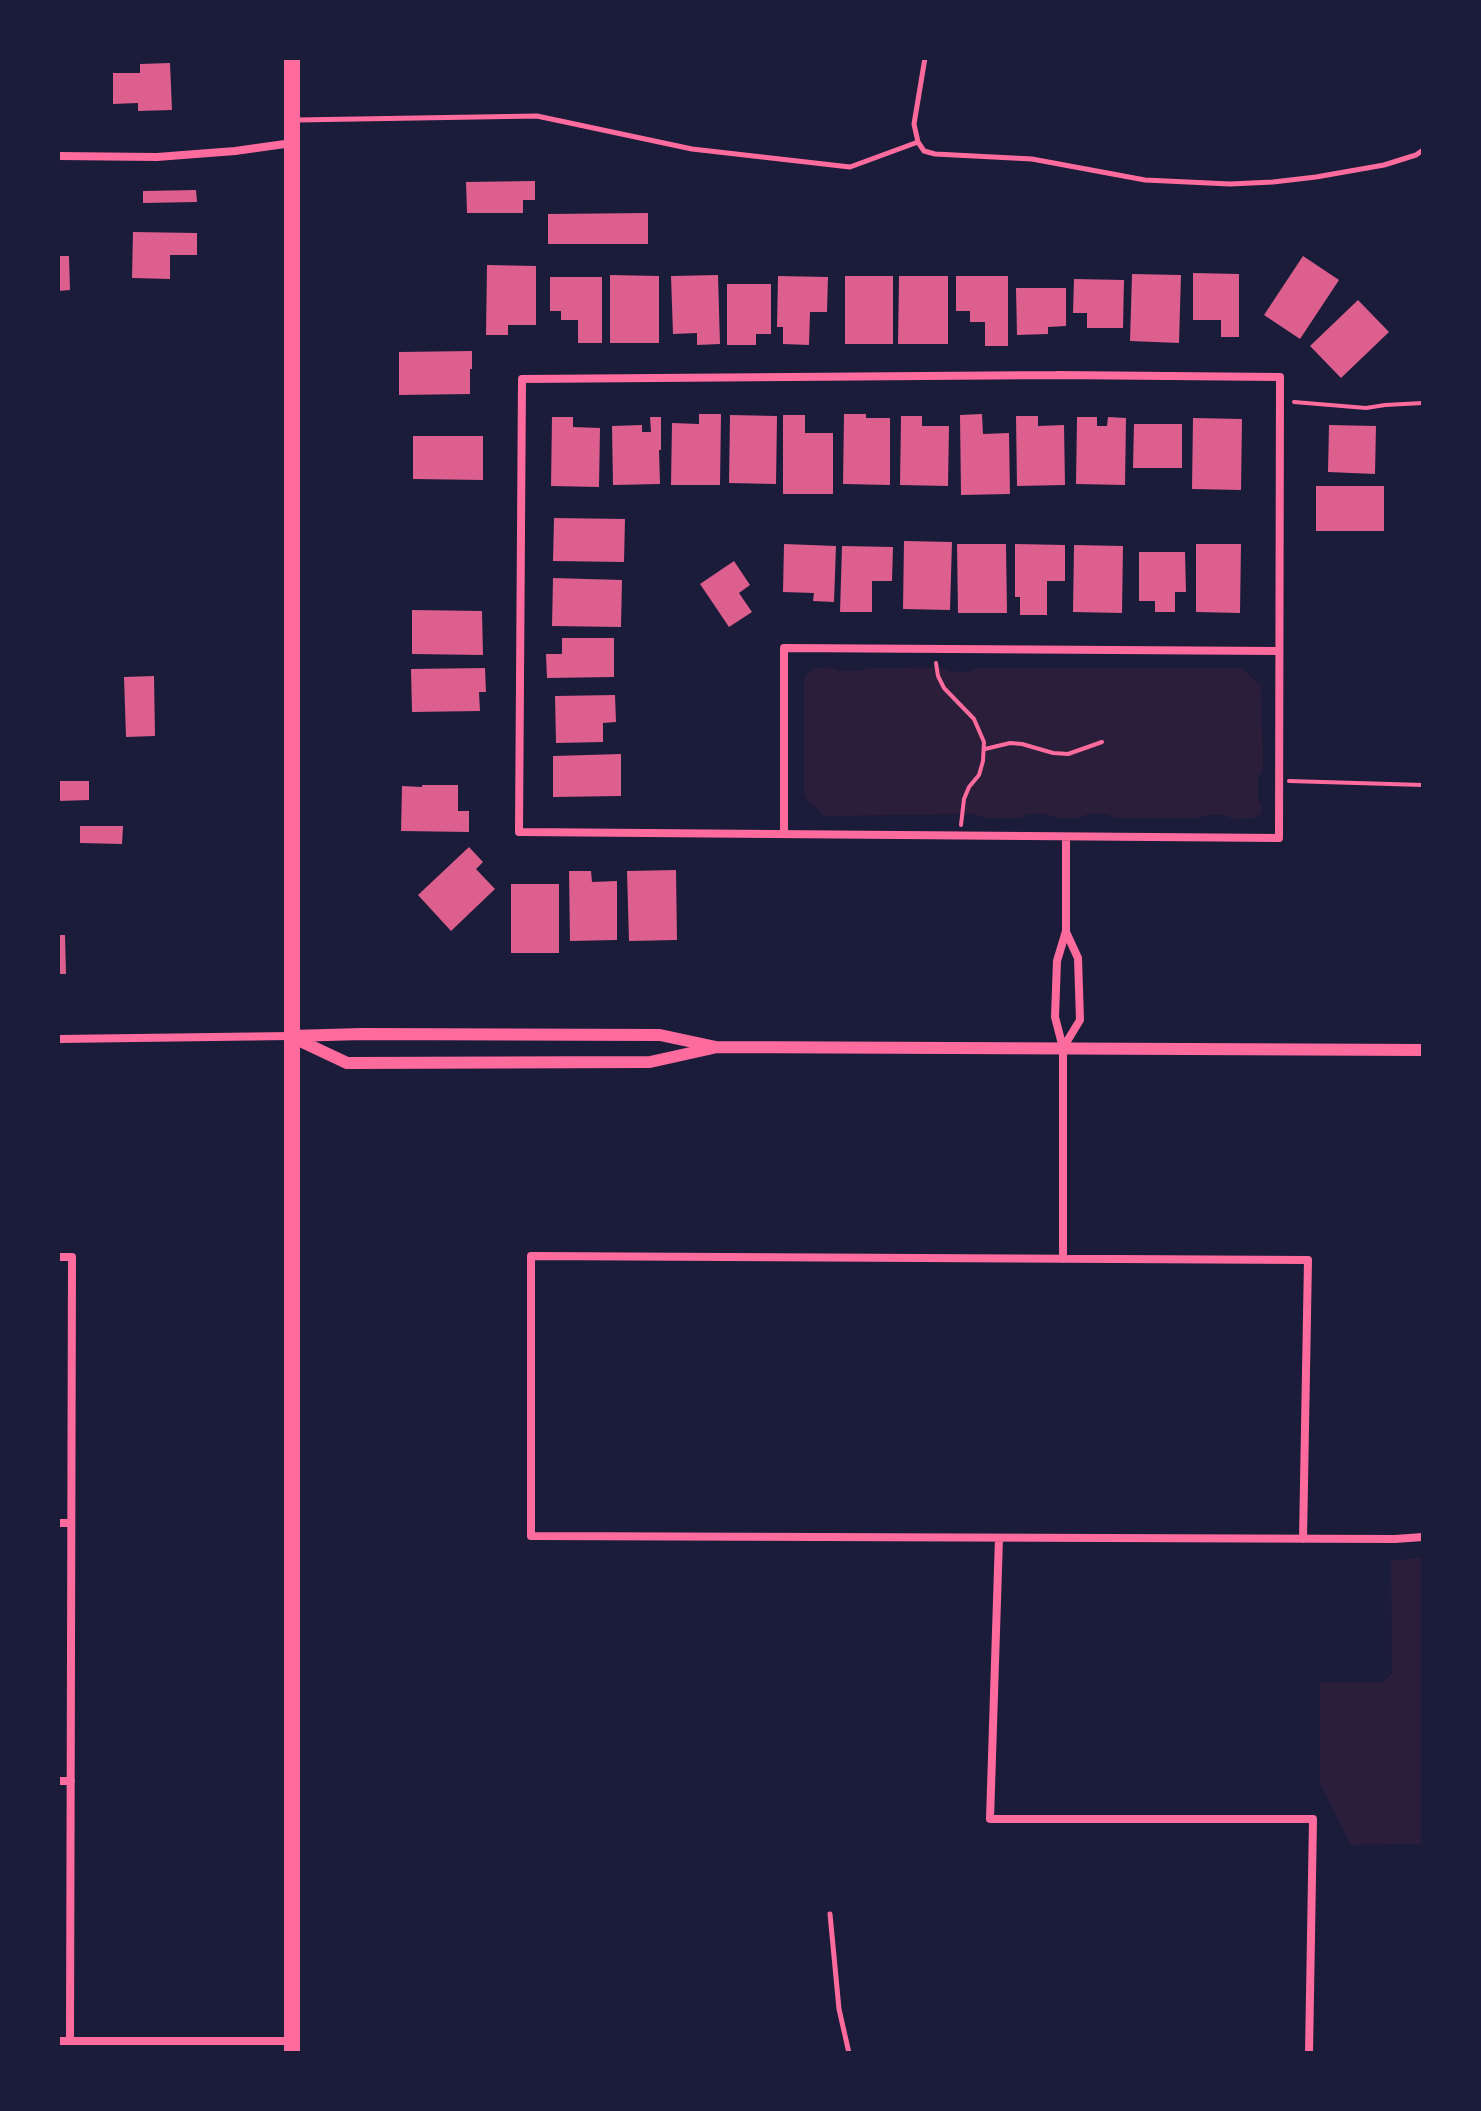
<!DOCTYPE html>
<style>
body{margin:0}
#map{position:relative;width:1481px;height:2111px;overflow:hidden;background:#1b1b3a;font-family:"DejaVu Sans",sans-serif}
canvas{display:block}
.frame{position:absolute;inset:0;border:60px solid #1b1b3a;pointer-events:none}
</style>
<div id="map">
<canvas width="1481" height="2111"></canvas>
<div class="frame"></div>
</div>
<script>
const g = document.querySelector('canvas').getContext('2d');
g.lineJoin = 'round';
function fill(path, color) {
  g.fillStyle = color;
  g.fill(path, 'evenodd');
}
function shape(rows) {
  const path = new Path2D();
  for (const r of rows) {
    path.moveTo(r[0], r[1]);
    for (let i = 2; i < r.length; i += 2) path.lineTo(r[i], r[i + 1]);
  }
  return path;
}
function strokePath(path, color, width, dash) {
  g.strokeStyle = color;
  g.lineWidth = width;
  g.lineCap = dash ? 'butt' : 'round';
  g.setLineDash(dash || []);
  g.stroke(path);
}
const green = shape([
 [830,667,839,671,859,671,868,668,942,667,949,671,968,672,979,668,1242,668,1261,686,1263,769,1258,778,1258,798,1262,807,1261,814,1255,818,1234,819,1224,815,1207,815,1198,818,1116,818,1106,814,1088,814,1078,818,1057,818,1046,814,1027,814,1022,818,985,818,974,814,824,816,807,800,804,791,804,679,808,672,815,668],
 [1423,1557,1423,1844,1351,1845,1320,1784,1320,1682,1384,1682,1392,1673,1391,1561]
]);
const building = shape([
 [170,63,172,110,138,111,138,103,113,104,113,73,140,73,140,64],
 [535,181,535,200,523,200,523,213,467,213,466,182],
 [196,190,197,202,143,203,143,191],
 [648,213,648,244,548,244,548,214],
 [133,232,197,233,197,255,170,255,170,279,132,278],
 [58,256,69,256,70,290,58,291],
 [1303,256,1339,280,1300,339,1264,315],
 [487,265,536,266,536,325,508,325,508,335,486,335],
 [1193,273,1239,274,1239,337,1221,337,1221,320,1193,320],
 [1132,274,1181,275,1179,343,1130,341],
 [610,275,659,276,659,343,610,343],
 [718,275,720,344,697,345,697,333,673,334,671,276],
 [778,276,828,277,827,312,810,312,809,345,783,344,783,327,777,327],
 [845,276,893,276,893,344,845,344],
 [899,276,948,276,948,344,898,344],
 [956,276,1008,276,1008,346,985,346,985,322,970,322,970,311,956,311],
 [550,277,602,277,602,343,578,343,578,320,561,320,561,311,550,311],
 [1074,279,1124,280,1123,328,1087,328,1087,313,1073,313],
 [727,284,771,284,771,334,756,334,756,345,727,345],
 [1016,288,1066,288,1066,326,1048,327,1048,334,1017,335],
 [1358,300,1389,332,1341,378,1310,346],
 [472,351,472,369,470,369,470,394,399,395,399,352],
 [699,414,721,414,720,485,671,485,672,423,699,424],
 [844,414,866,414,866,418,890,418,890,485,843,484],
 [982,414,983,434,1009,433,1010,494,961,495,960,415],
 [730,415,777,416,776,484,729,483],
 [783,415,805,415,805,433,833,433,833,494,783,494],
 [901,416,922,416,922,426,949,426,948,486,900,485],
 [1016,416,1038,416,1038,426,1064,425,1065,485,1017,486],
 [552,417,573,417,573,427,600,428,599,487,551,486],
 [650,417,661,417,661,450,659,450,660,484,613,485,612,426,642,425,642,432,651,432],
 [1077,417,1097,417,1097,426,1107,426,1108,417,1126,418,1125,485,1076,484],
 [1193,418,1242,419,1241,490,1192,489],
 [1134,424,1182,424,1182,468,1133,468],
 [1329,425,1376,426,1375,474,1328,472],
 [413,436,483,436,483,480,413,479],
 [1316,486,1384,486,1384,531,1316,531],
 [554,518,625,519,624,562,553,561],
 [904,541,952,542,950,610,903,609],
 [784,544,836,546,834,602,813,601,814,593,783,592],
 [957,544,1006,544,1007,613,958,613],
 [1015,544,1065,545,1065,581,1047,581,1047,615,1020,615,1020,597,1015,597],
 [1196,544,1241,544,1240,613,1196,612],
 [1074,545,1123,546,1122,613,1073,612],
 [842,546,893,547,892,581,872,581,872,612,840,612],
 [1139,552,1185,552,1186,592,1175,592,1175,612,1155,612,1155,601,1139,601],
 [734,561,750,585,739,593,752,612,729,627,700,584],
 [553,578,622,580,621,627,552,626],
 [412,610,482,611,483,655,412,654],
 [562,638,614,638,614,677,547,678,546,654,562,654],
 [485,668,486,692,479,692,480,711,412,712,411,669],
 [154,676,155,736,126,737,124,677],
 [615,695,616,722,603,723,603,742,556,743,555,696],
 [621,754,621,796,553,797,553,756],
 [58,781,89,781,89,800,58,801],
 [422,785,458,785,458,811,469,811,469,832,401,831,402,786,422,787],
 [80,826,123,826,122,844,80,843],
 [469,847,483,862,476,869,495,889,451,931,418,895],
 [676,870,677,940,629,941,627,871],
 [569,871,591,871,592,882,617,881,617,940,570,941],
 [511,884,559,884,559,953,511,953],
 [58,935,65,935,66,974,58,974]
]);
const path = shape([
 [1294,402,1366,408,1385,405,1423,403],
 [936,663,938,676,944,688,974,719,984,742,983,761,979,775,969,787,964,799,961,825],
 [985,749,1010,743,1022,744,1053,753,1068,754,1102,742],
 [1289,781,1423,785]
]);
const service = shape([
 [925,58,914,124,918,142,924,151,935,154,1032,159,1145,180,1230,184,1273,182,1316,177,1384,165,1416,155,1423,150],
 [297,120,537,116,692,149,850,167,918,142],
 [830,1914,839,2009,849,2053]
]);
const minor = shape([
 [58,156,157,157,235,151,292,143],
 [1057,375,1280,377,1279,838,519,832,522,379,1057,375],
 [784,834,784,648,1279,651],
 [58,1039,291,1036],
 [1063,1048,1080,1020,1078,958,1066,932],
 [58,1257,72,1257,70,2041],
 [1063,1259,1063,1048,1055,1017,1057,961,1066,931,1066,837],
 [58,1523,71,1523],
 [999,1538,990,1819,1313,1819,1309,2053],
 [1303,1539,1308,1260,531,1256,531,1536,1395,1539,1423,1537],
 [58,1781,71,1781],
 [58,2041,291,2041]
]);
const tertiary = shape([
 [291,1036,362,1034,660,1035,716,1047,1423,1050],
 [294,1038,347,1063,650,1062,713,1048]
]);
const primary = shape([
 [292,58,292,2053]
]);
fill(green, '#2a1e3b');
fill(building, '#dd5f8e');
strokePath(path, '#ff6b9d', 4);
strokePath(service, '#ff6b9d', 5);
strokePath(minor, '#ff6b9d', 8);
strokePath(tertiary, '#ff6b9d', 12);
strokePath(primary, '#ff6b9d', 16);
</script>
